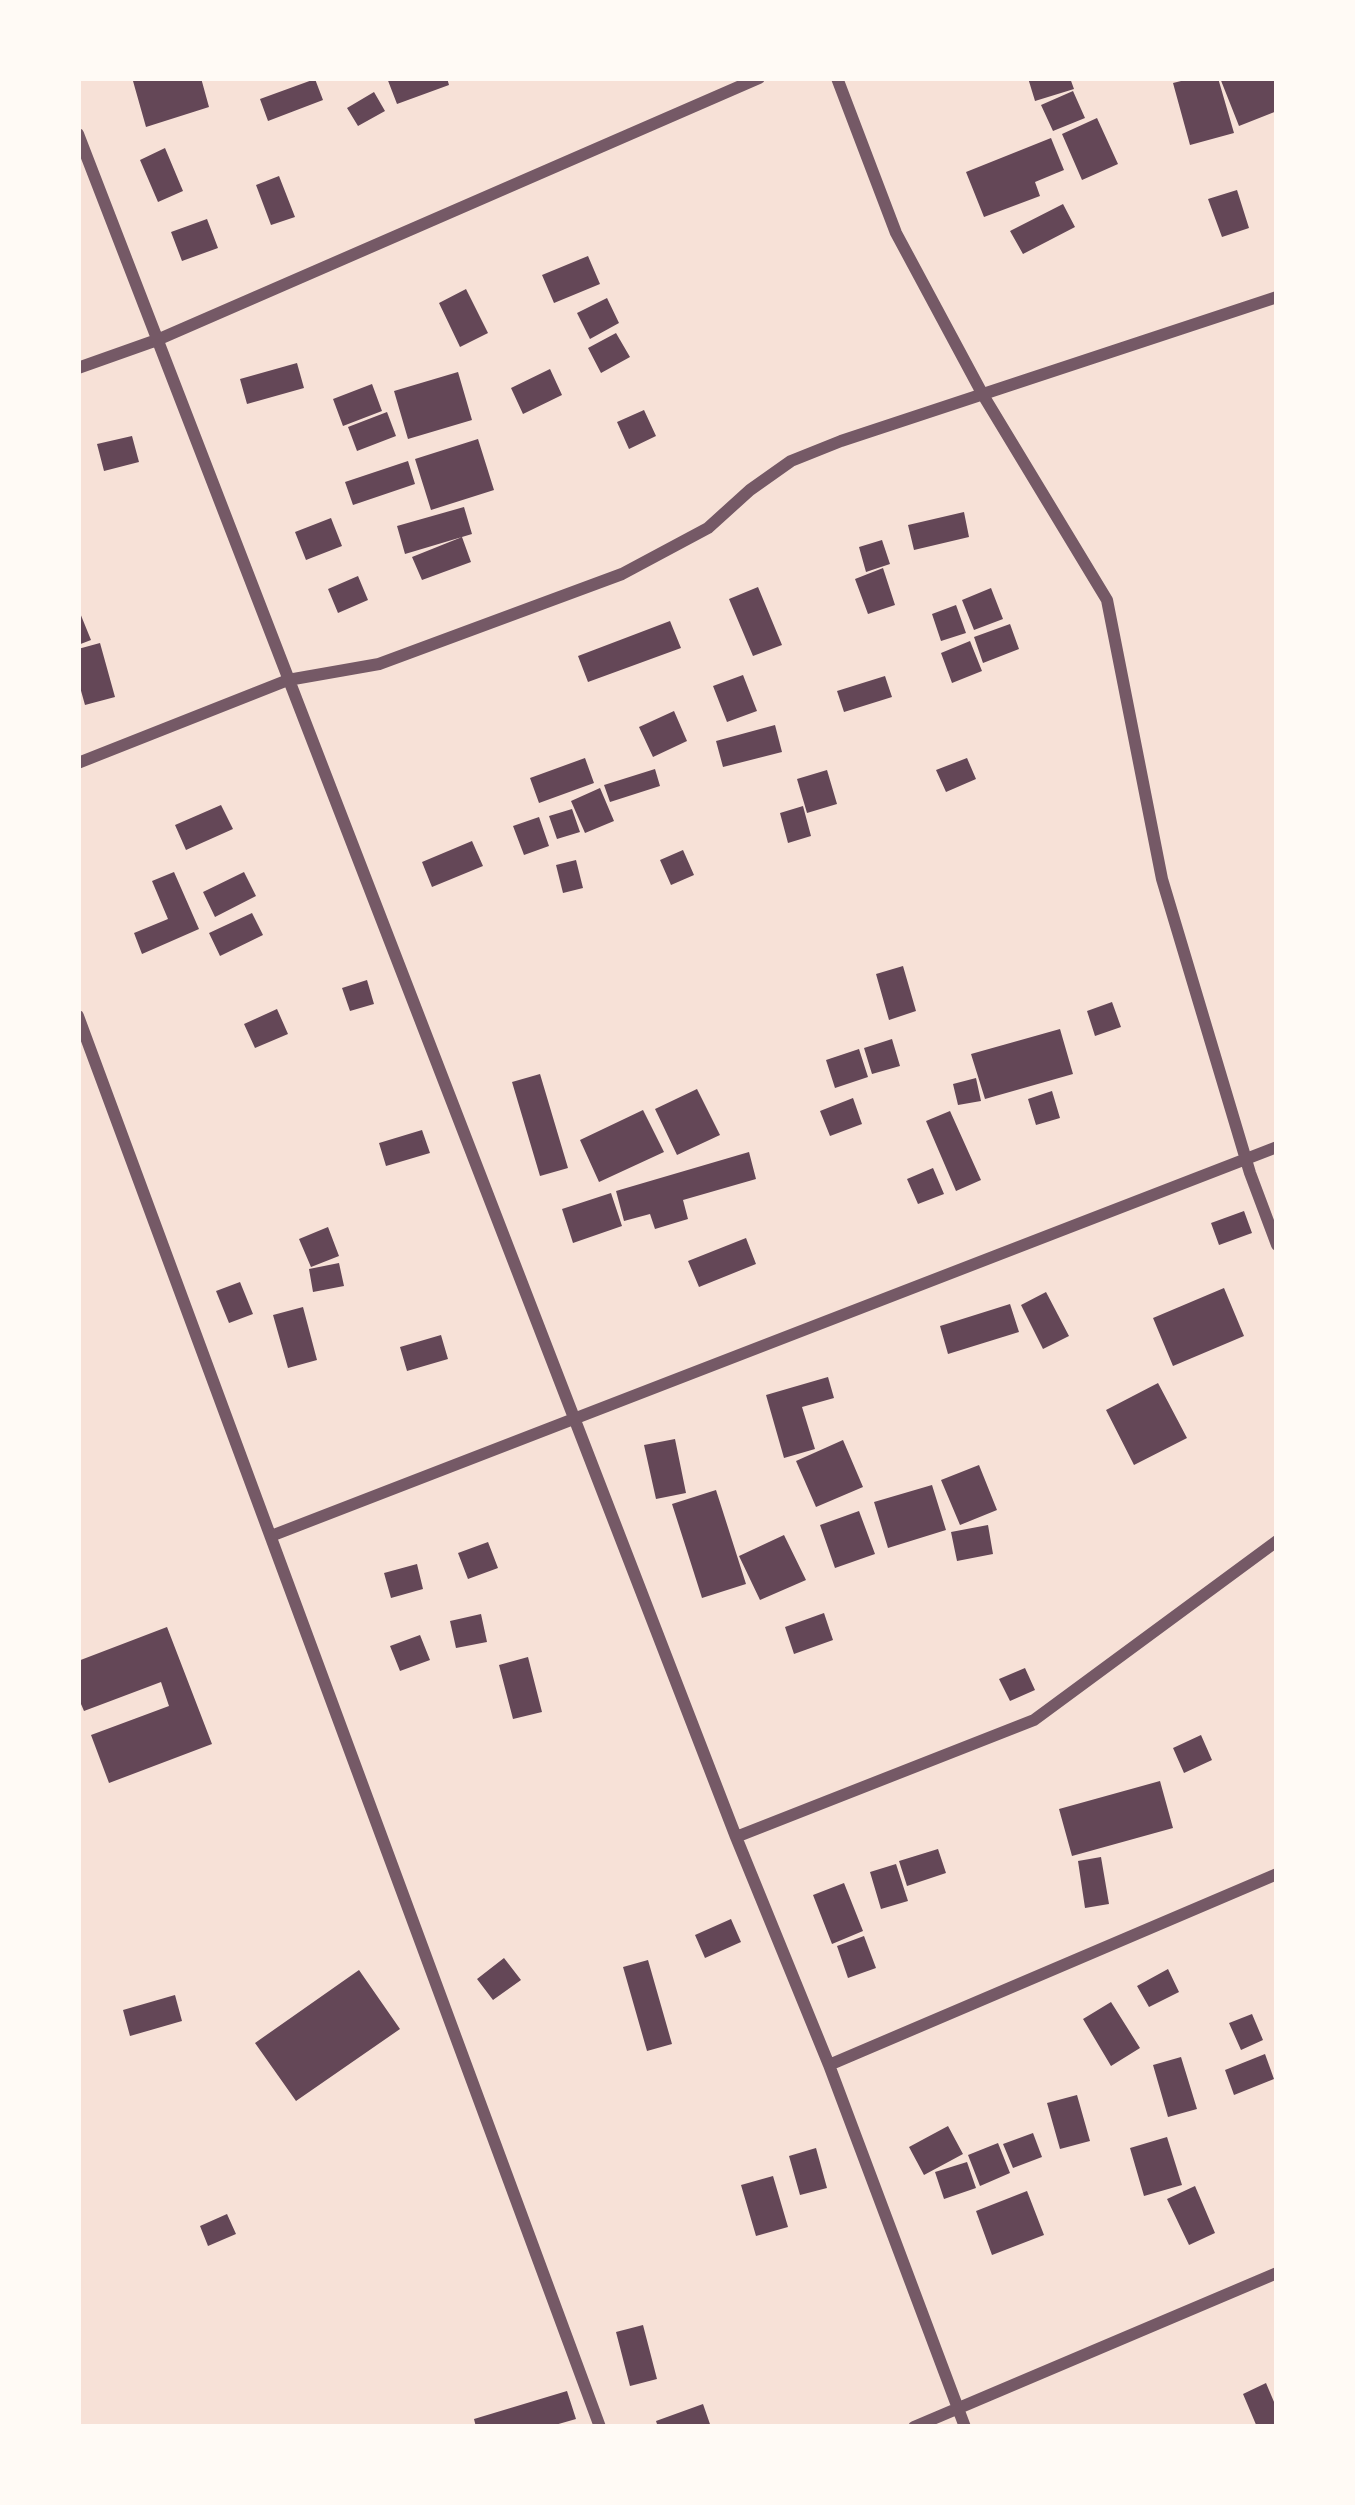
<!DOCTYPE html>
<style>
body{margin:0}
#map{position:relative;width:1355px;height:2505px;overflow:hidden;background:#f7e1d7;font-family:Karla,sans-serif}
canvas{display:block}
.frame{position:absolute;inset:0;border:81px solid #fffaf5;pointer-events:none}
</style>
<div id="map">
<canvas width="1355" height="2505"></canvas>
<div class="frame"></div>
</div>
<script>
const g = document.querySelector('canvas').getContext('2d');
g.lineJoin = 'round';
function fill(path, color) {
  g.fillStyle = color;
  g.fill(path, 'evenodd');
}
function shape(rows) {
  const path = new Path2D();
  for (const r of rows) {
    path.moveTo(r[0], r[1]);
    for (let i = 2; i < r.length; i += 2) path.lineTo(r[i], r[i + 1]);
  }
  return path;
}
function strokePath(path, color, width, dash) {
  g.strokeStyle = color;
  g.lineWidth = width;
  g.lineCap = dash ? 'butt' : 'round';
  g.setLineDash(dash || []);
  g.stroke(path);
}
const building = shape([
 [143,78,201,78,209,107,146,127,133,81],
 [387,78,447,78,449,85,397,104],
 [1028,78,1070,78,1074,89,1035,101],
 [1193,78,1218,78,1234,133,1190,145,1173,83],
 [1220,78,1277,78,1277,111,1239,126],
 [315,79,323,100,268,121,260,99],
 [1073,91,1085,118,1053,131,1041,105],
 [374,92,385,111,358,126,347,108],
 [1097,118,1118,164,1082,180,1062,134],
 [1051,138,1064,170,1035,182,1040,196,984,217,966,172],
 [165,148,183,191,158,202,140,160],
 [279,176,295,217,271,225,256,185],
 [1237,190,1249,228,1222,237,1208,199],
 [1063,204,1075,227,1023,254,1010,231],
 [207,219,218,248,182,261,171,232],
 [588,256,600,284,554,303,542,275],
 [466,289,488,333,460,347,439,303],
 [607,298,619,323,590,339,577,313],
 [616,333,630,357,601,373,588,348],
 [297,363,304,388,247,404,240,379],
 [550,369,562,395,523,414,511,388],
 [458,372,472,420,408,439,394,391],
 [372,384,382,411,343,426,333,399],
 [644,410,656,436,629,449,617,422],
 [387,412,396,436,357,451,348,427],
 [132,436,139,462,104,471,97,444],
 [478,439,494,490,431,510,415,459],
 [408,461,415,484,353,505,345,482],
 [464,507,472,534,405,554,397,526],
 [964,512,969,537,914,550,908,525],
 [331,518,342,546,306,560,295,532],
 [462,537,471,562,422,580,412,557],
 [882,540,890,564,866,572,859,547],
 [883,568,895,605,868,614,855,579],
 [358,576,368,600,338,613,328,589],
 [758,587,782,645,753,656,729,599],
 [991,588,1003,619,974,630,962,600],
 [956,605,966,633,941,641,932,614],
 [78,608,91,640,78,645],
 [670,621,681,648,588,682,578,656],
 [1010,624,1019,649,983,663,974,637],
 [970,641,982,671,952,683,941,653],
 [100,643,115,697,85,705,78,680,78,649],
 [743,675,757,711,727,722,713,686],
 [885,676,892,697,844,712,837,691],
 [674,711,687,741,653,757,639,727],
 [775,725,782,752,723,767,716,741],
 [585,758,594,783,539,803,530,778],
 [967,758,976,779,946,792,936,770],
 [655,769,660,786,610,802,604,785],
 [827,770,837,804,807,813,797,779],
 [600,788,614,821,585,833,571,801],
 [221,805,233,829,186,850,175,825],
 [803,806,811,836,788,843,780,813],
 [572,809,580,832,557,839,549,816],
 [539,817,549,846,524,855,513,826],
 [472,841,483,866,432,887,422,862],
 [683,850,694,875,671,885,660,860],
 [576,860,583,888,563,893,556,865],
 [174,872,199,929,142,954,134,933,168,919,152,881],
 [244,872,256,896,215,917,203,892],
 [252,913,263,935,220,956,209,933],
 [903,966,916,1011,889,1020,876,974],
 [367,980,374,1004,350,1011,342,988],
 [1112,1002,1121,1027,1095,1036,1087,1011],
 [277,1009,288,1034,255,1048,244,1024],
 [1060,1029,1073,1074,985,1099,971,1054],
 [892,1039,900,1066,872,1074,864,1048],
 [859,1049,868,1077,835,1088,826,1060],
 [540,1074,568,1168,540,1176,512,1082],
 [976,1078,981,1101,958,1105,953,1084],
 [697,1089,720,1135,677,1155,655,1109],
 [1052,1091,1060,1118,1036,1125,1028,1099],
 [853,1098,862,1124,830,1136,820,1111],
 [643,1110,664,1152,599,1182,580,1140],
 [950,1111,981,1180,956,1191,926,1121],
 [422,1130,430,1153,386,1166,379,1143],
 [749,1152,756,1179,683,1200,688,1219,655,1229,650,1214,624,1221,616,1191],
 [933,1168,944,1194,918,1204,907,1179],
 [611,1193,622,1226,573,1243,562,1209],
 [1244,1211,1252,1233,1219,1245,1211,1223],
 [328,1227,339,1256,311,1267,299,1239],
 [746,1238,756,1264,699,1287,688,1261],
 [339,1263,344,1286,313,1292,309,1269],
 [240,1282,253,1314,229,1323,216,1291],
 [1224,1288,1244,1336,1173,1366,1153,1318],
 [1046,1292,1069,1336,1043,1349,1021,1305],
 [1010,1304,1019,1332,948,1354,940,1326],
 [303,1307,317,1360,288,1368,273,1315],
 [441,1335,448,1359,407,1371,400,1347],
 [828,1377,834,1398,802,1407,815,1449,784,1458,766,1395],
 [1158,1383,1187,1438,1134,1465,1106,1410],
 [675,1439,686,1493,656,1499,644,1445],
 [843,1440,863,1487,816,1507,796,1461],
 [979,1465,997,1510,960,1525,941,1480],
 [932,1485,946,1530,888,1548,874,1502],
 [716,1490,746,1584,702,1598,672,1504],
 [859,1511,875,1554,835,1568,820,1525],
 [988,1525,993,1554,957,1561,951,1532],
 [784,1535,806,1580,760,1600,739,1556],
 [488,1542,498,1568,468,1579,458,1553],
 [417,1564,423,1589,391,1598,384,1573],
 [824,1613,833,1640,794,1654,785,1627],
 [481,1614,487,1642,456,1648,450,1621],
 [167,1627,212,1744,109,1783,91,1735,169,1706,161,1682,84,1711,78,1697,78,1661],
 [420,1635,430,1660,400,1671,390,1646],
 [528,1657,542,1712,513,1719,499,1665],
 [1025,1668,1035,1690,1010,1701,999,1679],
 [1201,1735,1212,1760,1184,1773,1173,1748],
 [1160,1781,1173,1828,1072,1856,1059,1809],
 [938,1849,946,1873,907,1886,899,1861],
 [1101,1857,1109,1904,1085,1908,1078,1861],
 [896,1864,908,1901,881,1909,870,1872],
 [844,1883,863,1931,832,1944,813,1895],
 [731,1919,741,1942,705,1958,695,1935],
 [864,1936,876,1968,848,1978,837,1946],
 [504,1958,521,1980,493,2000,477,1979],
 [648,1960,672,2044,647,2051,623,1967],
 [1168,1969,1179,1992,1149,2007,1137,1986],
 [359,1970,400,2029,296,2101,255,2043],
 [175,1995,182,2021,130,2036,123,2010],
 [1111,2002,1140,2048,1111,2066,1083,2019],
 [1252,2014,1263,2040,1241,2050,1229,2023],
 [1265,2054,1274,2079,1234,2095,1225,2070],
 [1181,2057,1197,2109,1168,2117,1153,2065],
 [1077,2095,1090,2141,1060,2149,1047,2103],
 [948,2126,963,2154,924,2175,909,2147],
 [1033,2133,1042,2157,1013,2168,1003,2144],
 [1167,2137,1182,2185,1144,2196,1130,2148],
 [998,2143,1010,2173,980,2186,968,2155],
 [816,2148,827,2188,800,2195,789,2156],
 [967,2162,976,2188,944,2199,935,2172],
 [773,2176,788,2227,756,2236,741,2185],
 [1195,2186,1215,2233,1189,2245,1167,2199],
 [1027,2191,1044,2235,992,2255,976,2211],
 [227,2214,236,2234,208,2246,200,2226],
 [643,2325,657,2379,630,2386,616,2332],
 [1266,2383,1277,2409,1277,2427,1257,2427,1243,2394],
 [567,2391,576,2419,548,2427,476,2427,474,2419],
 [703,2404,711,2427,658,2427,656,2421]
]);
const minor = shape([
 [837,78,896,233,983,395,1107,600,1162,879,1250,1173,1277,1245],
 [78,134,736,1837,829,2065,965,2427],
 [78,368,157,340,759,78],
 [78,763,288,680,379,664,622,574,708,528,750,490,791,461,841,441,1277,297],
 [78,1016,600,2427],
 [271,1536,1277,1147],
 [736,1837,1034,1720,1277,1541],
 [829,2065,1277,1874],
 [914,2427,1277,2273]
]);
fill(building, '#644757');
strokePath(minor, '#755966', 12);
</script>
